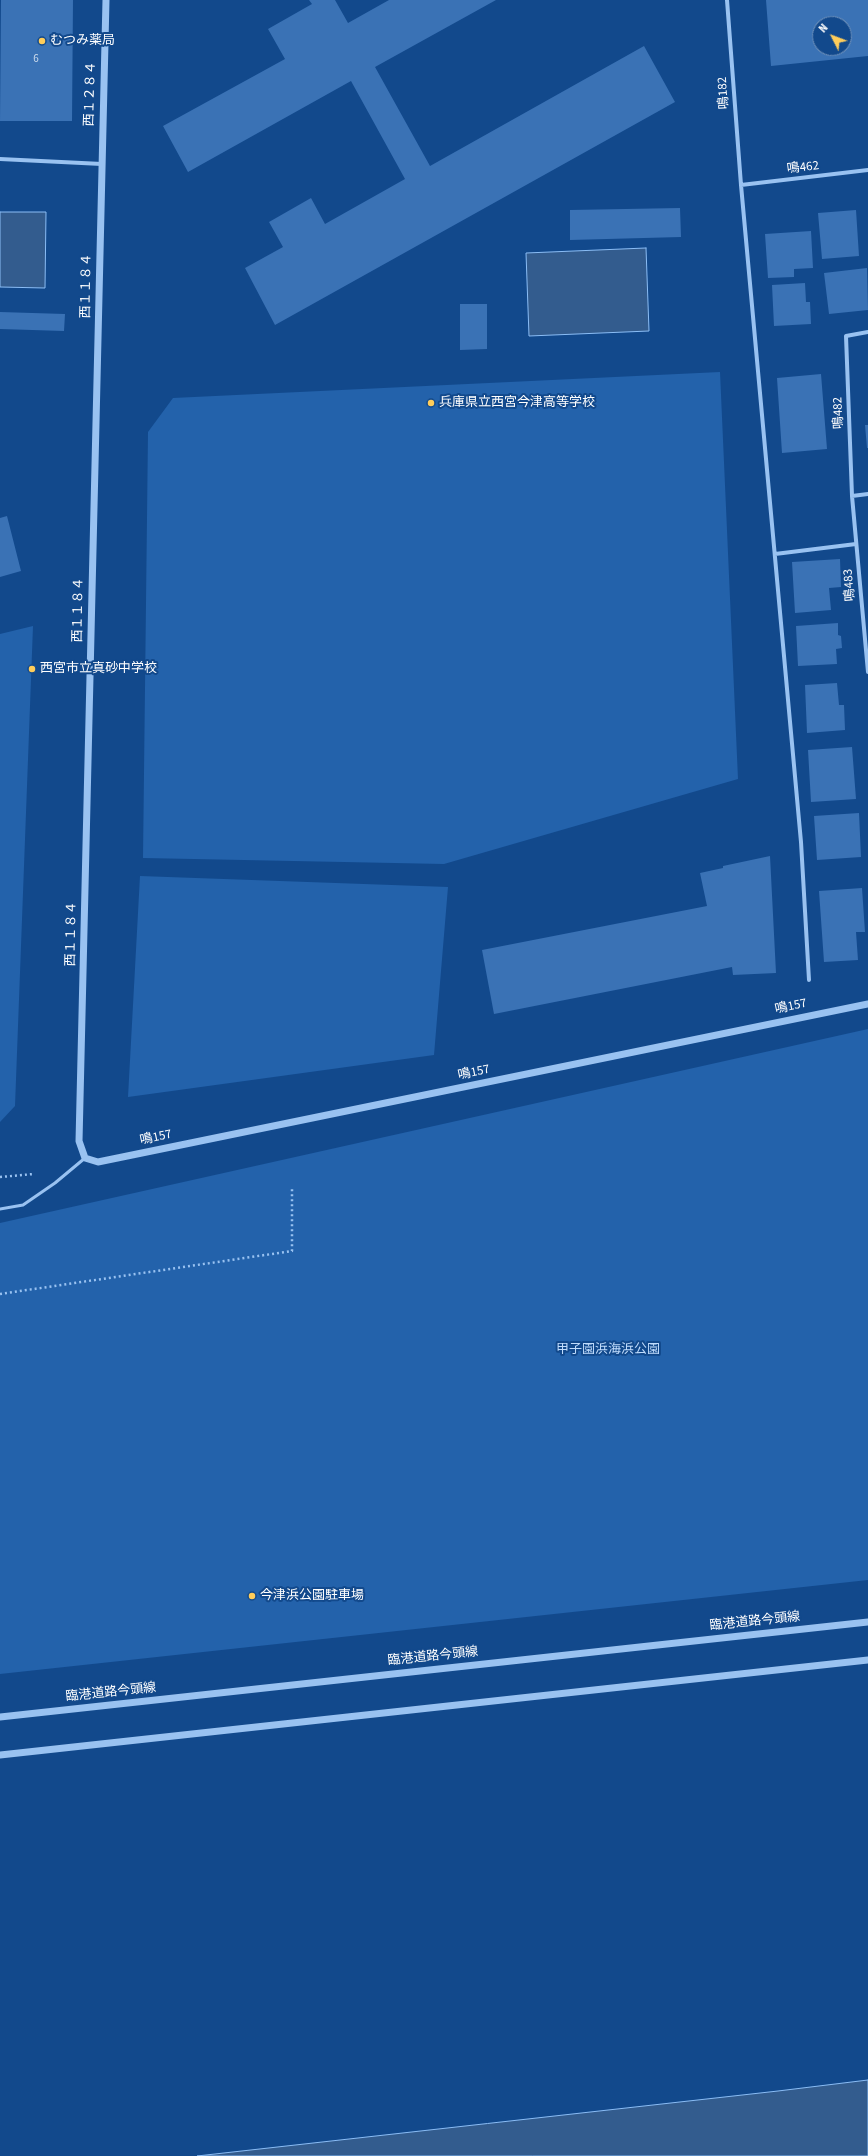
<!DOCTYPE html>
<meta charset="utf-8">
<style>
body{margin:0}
#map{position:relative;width:868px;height:2156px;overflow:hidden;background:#12498c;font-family:"Source Sans 3",sans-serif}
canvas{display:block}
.north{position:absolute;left:812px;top:16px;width:40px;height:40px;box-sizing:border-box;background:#12498c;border:1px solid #7192ba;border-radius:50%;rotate:312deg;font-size:11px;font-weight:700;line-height:16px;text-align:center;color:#fff}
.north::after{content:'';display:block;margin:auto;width:14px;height:18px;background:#ffcd5a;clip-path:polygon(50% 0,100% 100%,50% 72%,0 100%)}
</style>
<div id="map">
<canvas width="868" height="2156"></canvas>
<div class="north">N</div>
</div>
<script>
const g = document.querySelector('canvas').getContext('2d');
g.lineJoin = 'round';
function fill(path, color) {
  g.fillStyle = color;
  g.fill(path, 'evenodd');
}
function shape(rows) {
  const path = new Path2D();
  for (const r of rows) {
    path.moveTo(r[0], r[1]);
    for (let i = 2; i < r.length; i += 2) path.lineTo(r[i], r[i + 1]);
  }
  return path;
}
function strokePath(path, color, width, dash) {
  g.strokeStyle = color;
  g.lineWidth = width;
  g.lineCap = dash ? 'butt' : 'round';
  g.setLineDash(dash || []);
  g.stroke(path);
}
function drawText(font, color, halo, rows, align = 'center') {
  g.font = font + ' "Source Sans 3","Noto Sans JP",sans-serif';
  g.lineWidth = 4;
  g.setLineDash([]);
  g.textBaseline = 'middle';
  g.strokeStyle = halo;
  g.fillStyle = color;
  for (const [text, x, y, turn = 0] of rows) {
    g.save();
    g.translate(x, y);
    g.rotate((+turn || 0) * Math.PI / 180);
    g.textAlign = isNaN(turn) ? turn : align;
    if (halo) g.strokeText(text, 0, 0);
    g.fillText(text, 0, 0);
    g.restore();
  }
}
const green = shape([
 [720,372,738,779,444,864,143,858,148,432,173,398],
 [33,626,15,1106,0,1122,0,634],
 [140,876,448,887,434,1055,128,1097],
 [868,1029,868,1580,0,1674,0,1223]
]);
const water = shape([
 [0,212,46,212,45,288,0,287,0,212],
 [646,248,649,331,529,336,526,253,646,248],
 [868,2080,868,2156,197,2156,778,2091,868,2080]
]);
const building = shape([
 [1,0,73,0,72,121,0,121],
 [309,0,335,0,348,23,389,0,496,0,375,67,430,166,644,46,675,102,275,325,245,268,283,247,269,222,311,198,325,224,405,179,351,81,188,172,163,126,285,59,268,29,312,4],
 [766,0,868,0,868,56,771,66],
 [820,24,844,24,844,48,820,48],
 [680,208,681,237,570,240,570,210],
 [856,210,859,256,822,259,818,213],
 [811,231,813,268,794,269,794,277,768,278,765,234],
 [867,268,868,310,829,314,824,273],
 [805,283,806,302,810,302,811,324,774,326,772,285],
 [460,304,487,304,487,349,460,350],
 [0,312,65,314,64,331,0,329],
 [821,374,827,449,782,453,777,378],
 [865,425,868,425,868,448,867,448],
 [7,516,21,571,0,577,0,518],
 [840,559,841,587,829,588,831,610,795,613,792,562],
 [838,623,838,635,841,636,842,648,836,649,837,664,798,666,796,626],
 [837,683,839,705,844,705,845,730,807,733,805,685],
 [852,747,856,799,811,802,808,750],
 [859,813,861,857,817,860,814,816],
 [770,856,776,973,733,975,732,967,494,1014,482,950,707,906,700,873,723,868,723,866],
 [862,888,865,932,856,932,858,960,824,962,819,891]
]);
const path = shape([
 [0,1177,34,1174],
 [0,1294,292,1251,292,1187]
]);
const service = shape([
 [0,1209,23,1205,55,1183,85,1158]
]);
const minor = shape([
 [727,0,741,185,801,842,809,980],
 [0,159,102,164],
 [741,185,868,170],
 [868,332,846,336,852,496,868,494],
 [852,496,868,672],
 [775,554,856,544]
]);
const tertiary = shape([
 [106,0,79,1141,85,1158,98,1162,868,1004],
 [0,1717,868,1622],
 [0,1755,868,1660]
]);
const markers = [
 [42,41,4,"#ffcd5a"],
 [431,403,4,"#ffcd5a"],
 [32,669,4,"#ffcd5a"],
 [252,1596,4,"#ffcd5a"]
];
const numberNames = [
 ["6",36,60]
];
const poiNames = [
 ["むつみ薬局",50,41],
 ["兵庫県立西宮今津高等学校",439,403],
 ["西宮市立真砂中学校",40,669],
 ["今津浜公園駐車場",260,1596]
];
const streetNames = [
 ["鳴182",724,93,-94],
 ["西１２８４",91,94,-88],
 ["鳴462",803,168,-7],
 ["西１１８４",87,286,-89],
 ["鳴482",839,413,-92],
 ["鳴483",850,585,-95],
 ["西１１８４",79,610,-89],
 ["西１１８４",72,934,-89],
 ["鳴157",791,1007,-12],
 ["鳴157",474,1073,-12],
 ["鳴157",156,1138,-12],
 ["臨港道路今頭線",755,1622,-6],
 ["臨港道路今頭線",433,1657,-6],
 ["臨港道路今頭線",111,1693,-6]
];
const parkNames = [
 ["甲子園浜海浜公園",608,1350]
];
fill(green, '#2362ab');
fill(water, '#335c8e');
strokePath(water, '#8bbdf5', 1);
fill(building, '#3a72b5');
strokePath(path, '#99c2f1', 2.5, [2, 3]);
strokePath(service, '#99c2f1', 3);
strokePath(minor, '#99c2f1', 4);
strokePath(tertiary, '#99c2f1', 7);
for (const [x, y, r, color] of markers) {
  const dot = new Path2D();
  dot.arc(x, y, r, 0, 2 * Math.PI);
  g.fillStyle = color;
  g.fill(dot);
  strokePath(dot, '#12498c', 1.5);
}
drawText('11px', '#cedcec', null, numberNames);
drawText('13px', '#fff', '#12498c', poiNames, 'left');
drawText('13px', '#fff', '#12498c', streetNames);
drawText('13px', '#c0dcfc', '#12498c', parkNames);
</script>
